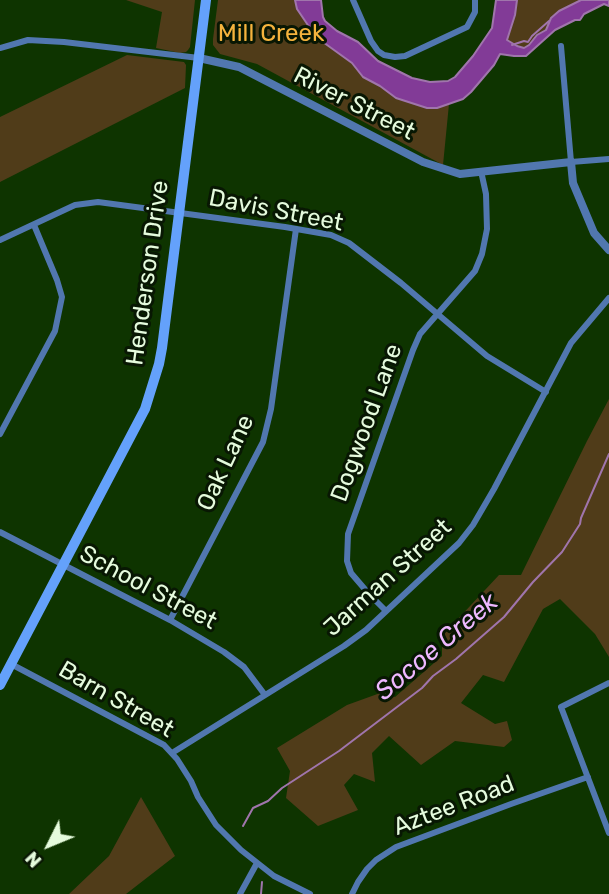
<!DOCTYPE html>
<style>
body{margin:0}
#map{position:relative;width:609px;height:894px;overflow:hidden;background:#0e3400;font-family:Rubik,sans-serif}
canvas{display:block}
.north{position:absolute;left:14px;top:810px;width:70px;height:70px;-webkit-text-stroke:5px #081703;paint-order:stroke;rotate:227deg;font-size:19px;font-weight:700;line-height:28px;text-align:center;color:#e5fbdd}
.north::after{content:'';display:block;margin:auto;width:24px;height:32px;background:#e5fbdd;clip-path:polygon(50% 0,100% 100%,50% 72%,0 100%)}
</style>
<div id="map">
<canvas width="609" height="894"></canvas>
<div class="north">N</div>
</div>
<script>
const g = document.querySelector('canvas').getContext('2d');
g.lineJoin = 'round';
function fill(path, color) {
  g.fillStyle = color;
  g.fill(path, 'evenodd');
}
function shape(rows) {
  const path = new Path2D();
  for (const r of rows) {
    path.moveTo(r[0], r[1]);
    for (let i = 2; i < r.length; i += 2) path.lineTo(r[i], r[i + 1]);
  }
  return path;
}
function strokePath(path, color, width, dash) {
  g.strokeStyle = color;
  g.lineWidth = width;
  g.lineCap = dash ? 'butt' : 'round';
  g.setLineDash(dash || []);
  g.stroke(path);
}
function drawText(font, color, halo, rows, align = 'center') {
  g.font = font + ' Rubik,sans-serif';
  g.lineWidth = 6;
  g.setLineDash([]);
  g.textBaseline = 'middle';
  g.strokeStyle = halo;
  g.fillStyle = color;
  for (const [text, x, y, turn = 0] of rows) {
    g.save();
    g.translate(x, y);
    g.rotate((+turn || 0) * Math.PI / 180);
    g.textAlign = isNaN(turn) ? turn : align;
    if (halo) g.strokeText(text, 0, 0);
    g.fillText(text, 0, 0);
    g.restore();
  }
}
const green = shape([
 [126,0,195,0,190,47,188,50,186,52,180,53,156,48,162,12],
 [218,0,295,0,297,9,316,37,352,63,363,77,380,86,396,98,437,108,449,104,443,165,257,64,220,54,213,45,213,39],
 [517,0,581,0,559,11,551,18,546,30,537,35,529,45,524,48,506,40,515,15],
 [127,55,184,62,186,65,185,88,0,182,0,117],
 [609,399,609,657,595,634,560,599,543,609,504,682,483,675,461,703,495,724,507,721,512,740,504,747,455,741,421,765,389,736,372,753,375,782,354,774,344,785,358,810,318,826,286,798,290,771,277,748,347,705,383,692,395,697,442,656,442,636,499,575,521,575,587,441],
 [141,797,175,856,126,894,69,894,109,856]
]);
const water = shape([
 [295,0,321,0,323,17,325,21,337,31,358,42,378,61,412,78,430,82,448,81,455,77,473,56,492,28,496,0,517,0,515,15,507,40,517,46,524,48,529,45,537,35,546,30,551,18,559,11,581,0,609,0,609,6,604,4,584,14,580,20,575,20,555,30,526,56,514,56,500,54,494,65,471,92,463,99,437,108,427,108,396,98,380,86,363,77,352,63,316,37,297,9,295,0]
]);
const stream = shape([
 [512,45,524,41,528,42,532,36,549,21],
 [243,826,253,808,268,801,282,788,339,751,422,688,433,676,456,659,504,617,533,582,562,552,580,524,581,518,609,454],
 [261,894,262,882]
]);
const minor = shape([
 [353,0,371,41,378,51,384,55,395,57,405,56,467,27,475,12,475,0],
 [561,46,571,162,609,159],
 [0,48,28,40,64,42,199,58],
 [0,240,75,205,98,202,285,227,331,235,349,243,401,283,487,356,546,392],
 [0,434,55,331,62,297,57,280,34,225],
 [0,532,170,620,224,652,244,667,265,695],
 [386,611,369,594,351,573,347,561,348,534,413,350,420,334,475,271,482,254,487,229,486,194,481,171],
 [170,620,263,442,271,409,296,229],
 [11,664,164,745,177,759,191,781,198,797,216,825,241,850,274,876,310,894],
 [609,683,561,707,609,833],
 [172,753,344,646,366,630,459,543,473,525,494,489,571,343,609,298],
 [240,894,257,863],
 [352,894,358,882,367,869,376,860,396,847,511,804,588,777]
]);
const tertiary = shape([
 [199,58,239,67,423,162,460,174,571,162,573,183,594,233,609,250]
]);
const secondary = shape([
 [0,685,145,409,159,364,162,348,206,0]
]);
const parkNames = [
 ["Mill Creek",271,34]
];
const streetNames = [
 ["River Street",354,104,27],
 ["Davis Street",276,211,11],
 ["Henderson Drive",148,273,-82],
 ["Dogwood Lane",367,423,-70],
 ["Oak Lane",226,463,-65],
 ["Jarman Street",388,578,-42],
 ["School Street",148,588,28],
 ["Barn Street",116,700,30],
 ["Aztee Road",454,806,-21]
];
const waterNames = [
 ["Socoe Creek",437,647,-40]
];
fill(green, '#503c19');
fill(water, '#823b97');
strokePath(water, '#a075ac', 2);
strokePath(stream, '#a075ac', 2);
strokePath(minor, '#5177af', 6);
strokePath(tertiary, '#5177af', 8);
strokePath(secondary, '#64a1fb', 10);
drawText('24px', '#f5b33d', '#081703', parkNames);
drawText('24px', '#e5fbdd', '#081703', streetNames);
drawText('italic 26px', '#eeb8ff', '#081703', waterNames);
</script>
